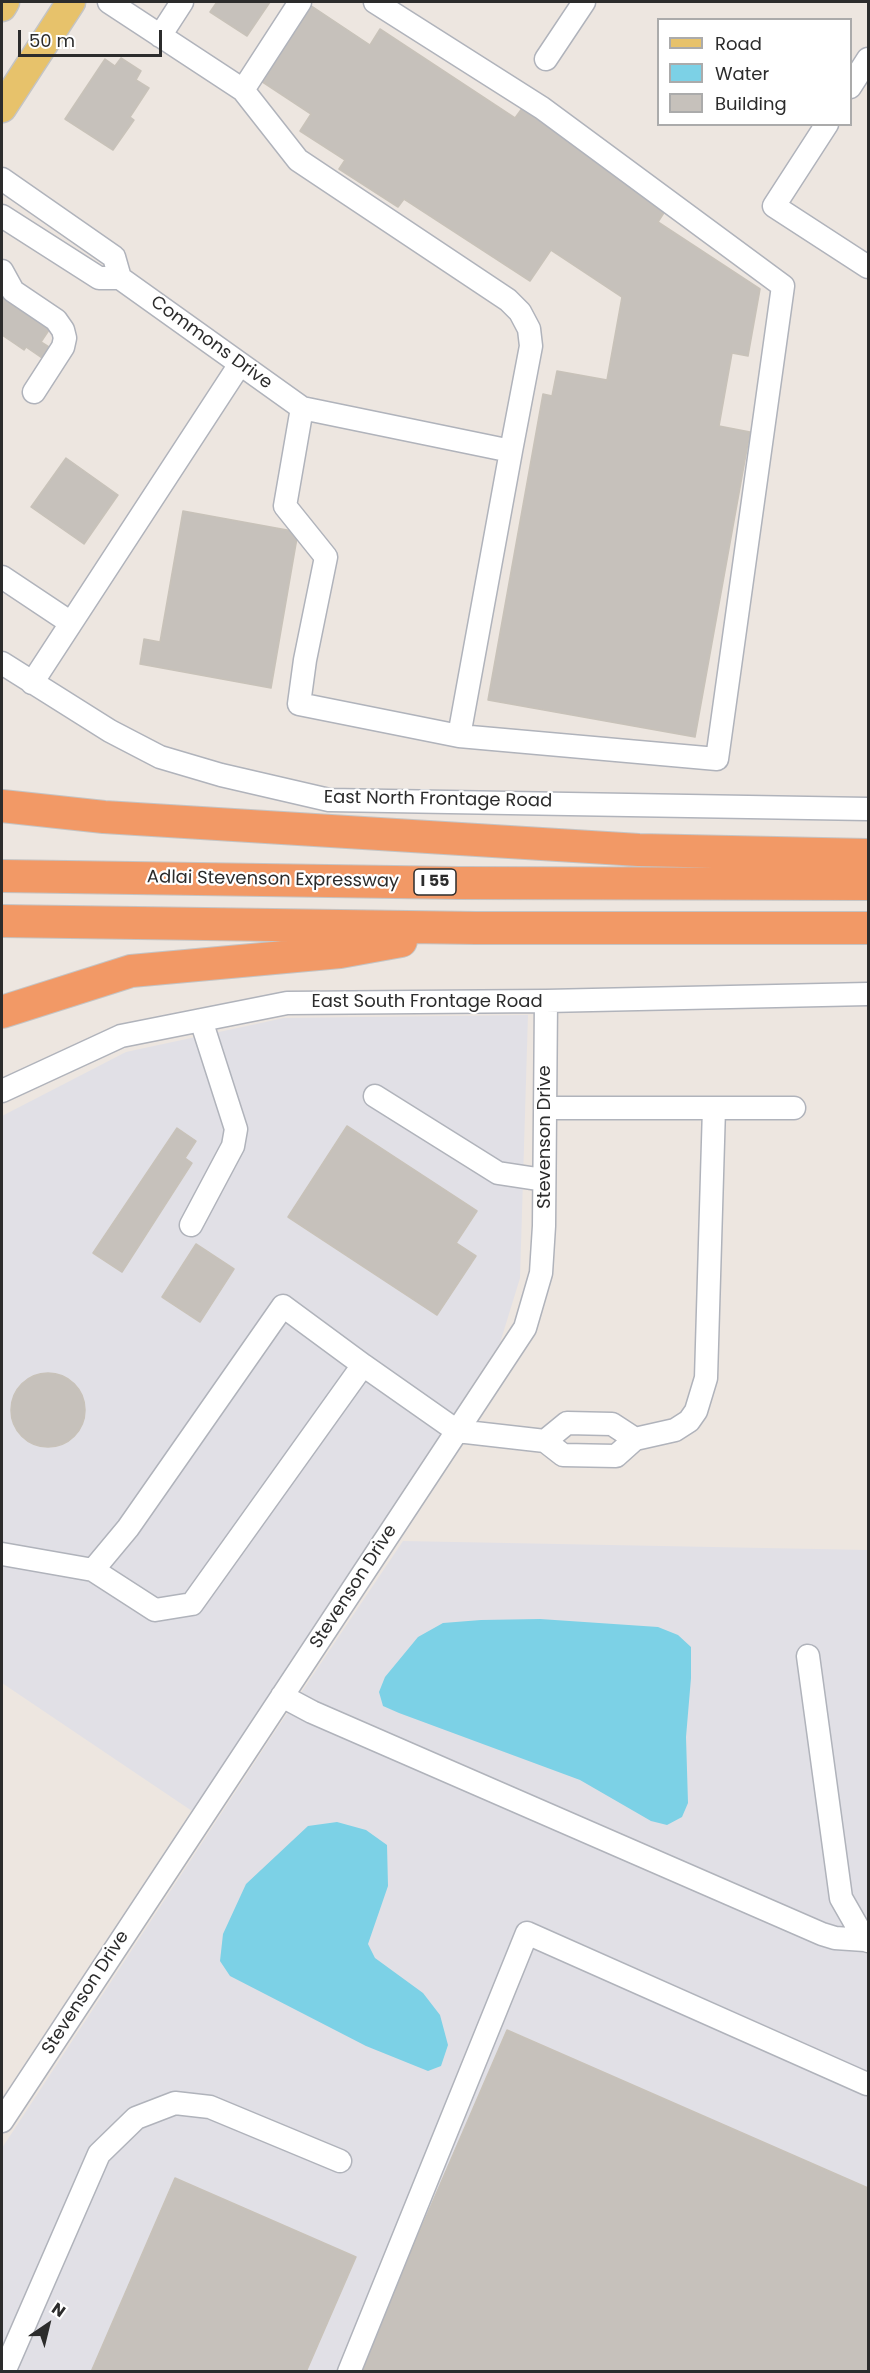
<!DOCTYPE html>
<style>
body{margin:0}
#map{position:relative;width:870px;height:2373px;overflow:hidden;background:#ede6e0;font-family:Poppins,sans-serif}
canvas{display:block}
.frame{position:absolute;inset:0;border:3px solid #2c2c2c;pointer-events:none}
.legend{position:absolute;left:657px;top:18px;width:195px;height:108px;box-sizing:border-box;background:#fff;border:2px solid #ababab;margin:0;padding:8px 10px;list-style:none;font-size:18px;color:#2c2c2c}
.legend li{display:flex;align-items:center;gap:12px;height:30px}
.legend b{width:30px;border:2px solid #ababab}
.north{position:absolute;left:18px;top:2295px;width:60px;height:60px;-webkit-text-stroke:4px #fff;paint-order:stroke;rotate:35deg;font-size:16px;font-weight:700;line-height:24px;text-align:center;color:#2c2c2c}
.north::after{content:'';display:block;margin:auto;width:21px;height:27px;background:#2c2c2c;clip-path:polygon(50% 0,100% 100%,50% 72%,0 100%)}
.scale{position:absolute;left:18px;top:30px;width:144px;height:27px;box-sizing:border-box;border:3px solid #2c2c2c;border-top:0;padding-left:8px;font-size:18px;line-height:21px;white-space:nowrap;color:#2c2c2c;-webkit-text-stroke:4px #fff;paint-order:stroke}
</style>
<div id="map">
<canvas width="870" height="2373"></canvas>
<div class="frame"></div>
<ul class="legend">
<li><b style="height:8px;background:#e7c26b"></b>Road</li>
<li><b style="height:16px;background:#7cd1e6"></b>Water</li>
<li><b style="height:16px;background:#c6c1bb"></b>Building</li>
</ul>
<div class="north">N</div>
<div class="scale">50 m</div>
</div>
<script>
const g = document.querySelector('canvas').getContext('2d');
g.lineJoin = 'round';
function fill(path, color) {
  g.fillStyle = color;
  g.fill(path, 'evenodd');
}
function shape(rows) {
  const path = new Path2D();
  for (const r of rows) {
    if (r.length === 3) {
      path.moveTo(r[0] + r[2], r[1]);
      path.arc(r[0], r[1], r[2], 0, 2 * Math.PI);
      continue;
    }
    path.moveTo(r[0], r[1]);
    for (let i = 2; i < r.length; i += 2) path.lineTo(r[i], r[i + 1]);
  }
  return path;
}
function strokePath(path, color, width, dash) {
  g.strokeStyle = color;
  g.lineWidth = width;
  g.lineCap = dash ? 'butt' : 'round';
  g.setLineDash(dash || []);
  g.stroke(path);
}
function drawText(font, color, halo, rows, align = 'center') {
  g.font = font + ' Poppins,sans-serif';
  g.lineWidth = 4.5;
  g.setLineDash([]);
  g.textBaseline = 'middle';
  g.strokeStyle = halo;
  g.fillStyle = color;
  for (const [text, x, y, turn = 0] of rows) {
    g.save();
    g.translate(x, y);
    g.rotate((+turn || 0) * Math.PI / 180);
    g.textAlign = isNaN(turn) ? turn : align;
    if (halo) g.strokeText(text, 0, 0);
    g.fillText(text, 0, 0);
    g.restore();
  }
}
const industrial = shape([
 [528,1015,520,1278,500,1343,192,1811,2,1683,2,1116,126,1052,284,1018],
 [403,1541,868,1550,868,2371,2,2372,2,2148,272,1736]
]);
const water = shape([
 [540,1619,658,1627,678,1635,691,1647,691,1678,686,1737,688,1803,682,1817,667,1825,651,1821,580,1780,399,1713,383,1706,379,1692,385,1677,418,1637,443,1623,481,1620],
 [337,1822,366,1830,387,1845,388,1886,368,1944,375,1958,423,1993,440,2015,448,2045,441,2066,428,2071,366,2046,230,1976,220,1961,223,1934,246,1884,308,1826]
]);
const building = shape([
 [217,2,270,2,247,36,210,12,217,2],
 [310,5,370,45,380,29,515,118,523,107,598,155,594,161,667,208,658,222,760,289,748,356,732,353,719,426,750,432,695,737,488,700,543,394,552,396,557,371,607,380,622,297,551,250,530,281,404,199,398,207,339,169,345,160,300,131,311,114,261,81,310,5],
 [121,58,141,71,136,80,149,88,130,117,134,120,113,150,65,119,105,59,115,66,121,58],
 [5,296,51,327,41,342,49,347,42,358,26,347,24,350,2,335,2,299,5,296],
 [66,458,118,495,84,544,31,507,66,458],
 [183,511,298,532,271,688,140,664,144,639,160,642,183,511],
 [347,1126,477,1211,456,1243,476,1256,437,1315,288,1217,347,1126],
 [177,1128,196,1141,185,1158,192,1163,122,1272,93,1253,177,1128],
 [196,1244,234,1269,200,1322,162,1297,196,1244],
 [48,1410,37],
 [507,2030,868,2188,868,2372,359,2372,507,2030],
 [175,2178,356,2257,306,2372,91,2372,175,2178]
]);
const minor = shape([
 [109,2,243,90,298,160,508,300,520,312,529,329,531,346,511,451],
 [375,2,542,108,783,286,717,759,459,736],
 [160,36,182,2],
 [546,59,584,2],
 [850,87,868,59],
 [243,90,300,2],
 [827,124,774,206,868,267],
 [2,179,114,257,120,278,302,408,511,451,459,736,299,704,305,660,326,557,285,506,302,408],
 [2,216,99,278,120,278],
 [2,271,13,291,56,320,63,330,65,338,63,347,34,392],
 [2,577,71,623],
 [2,663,110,731,160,757,221,775,329,800,868,809],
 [32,683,240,364],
 [2,1091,121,1036,287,1003,546,1001,868,994],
 [375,1096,498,1173,544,1180],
 [545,1108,794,1108],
 [191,1225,233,1146,236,1129,201,1020],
 [545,1441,567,1423,612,1424,635,1439],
 [2,1554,93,1570,155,1610,192,1604,363,1365,457,1431,545,1441,563,1455,616,1456,635,1439,675,1430,689,1421,696,1411,706,1378,714,1108],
 [93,1570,128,1528,283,1306,363,1365],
 [808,1656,841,1898,865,1940,868,1941],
 [282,1696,312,1712,822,1934,835,1938,865,1940],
 [2,2121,525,1328,541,1273,544,1226,546,1001],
 [4,2372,99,2154,136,2118,175,2103,210,2107,340,2161],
 [349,2372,527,1933,867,2084]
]);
const major = shape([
 [2,7,5,2],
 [2,108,71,2]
]);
const highway = shape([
 [2,806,104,817,639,850,868,855],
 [2,876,459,883,868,884],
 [2,921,476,928,868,928],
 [2,1012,131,971,340,952,401,941]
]);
const shields = [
 [435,882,42]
];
const shieldNames = [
 ["I 55",435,882]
];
const streetNames = [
 ["Commons Drive",211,343,36],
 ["East North Frontage Road",438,800,1],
 ["Adlai Stevenson Expressway",273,880,1],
 ["East South Frontage Road",427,1002],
 ["Stevenson Drive",545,1137,-90],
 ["Stevenson Drive",354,1587,-57],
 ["Stevenson Drive",86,1993,-57]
];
fill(industrial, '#e1e0e6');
fill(water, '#7cd1e6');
fill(building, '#c6c1bb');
strokePath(building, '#c8c2b9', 1.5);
strokePath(minor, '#b0b3bb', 25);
strokePath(major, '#c4c4c4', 31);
strokePath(highway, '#c4c4c4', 34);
strokePath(minor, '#fff', 22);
strokePath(major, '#e7c26b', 28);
strokePath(highway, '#f29966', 32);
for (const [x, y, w] of shields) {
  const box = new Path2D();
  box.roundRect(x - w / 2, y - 13, w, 26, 4.5);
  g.fillStyle = '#fff';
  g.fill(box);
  strokePath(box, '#2c2c2c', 1.5);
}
drawText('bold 16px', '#2c2c2c', null, shieldNames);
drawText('18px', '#2c2c2c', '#fff', streetNames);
</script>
